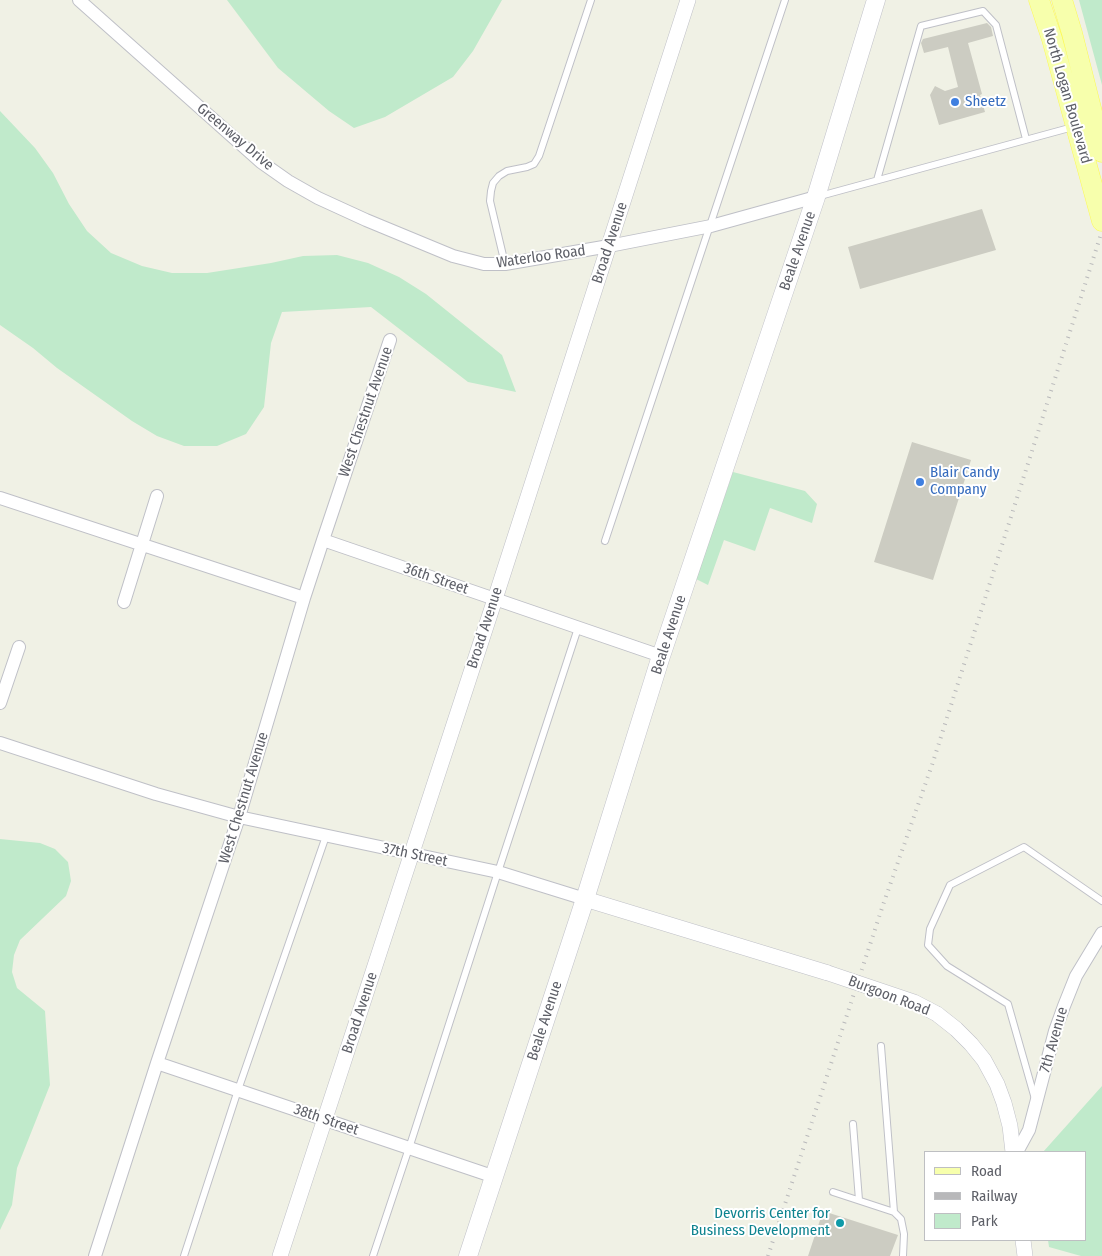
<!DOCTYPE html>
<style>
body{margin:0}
#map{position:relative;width:1102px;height:1256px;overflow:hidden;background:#f0f1e5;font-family:"Fira Sans Condensed",sans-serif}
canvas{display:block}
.legend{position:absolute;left:924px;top:1151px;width:162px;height:90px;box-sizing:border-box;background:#fff;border:1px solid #bebfc2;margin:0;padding:6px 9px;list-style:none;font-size:15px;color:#5d5f67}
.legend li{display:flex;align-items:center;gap:10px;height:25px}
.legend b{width:25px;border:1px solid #bebfc2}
</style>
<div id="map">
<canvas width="1102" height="1256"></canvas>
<ul class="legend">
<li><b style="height:6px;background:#f7ffac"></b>Road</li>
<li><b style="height:6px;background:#b8b8ba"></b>Railway</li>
<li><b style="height:14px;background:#c0eacb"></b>Park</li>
</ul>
</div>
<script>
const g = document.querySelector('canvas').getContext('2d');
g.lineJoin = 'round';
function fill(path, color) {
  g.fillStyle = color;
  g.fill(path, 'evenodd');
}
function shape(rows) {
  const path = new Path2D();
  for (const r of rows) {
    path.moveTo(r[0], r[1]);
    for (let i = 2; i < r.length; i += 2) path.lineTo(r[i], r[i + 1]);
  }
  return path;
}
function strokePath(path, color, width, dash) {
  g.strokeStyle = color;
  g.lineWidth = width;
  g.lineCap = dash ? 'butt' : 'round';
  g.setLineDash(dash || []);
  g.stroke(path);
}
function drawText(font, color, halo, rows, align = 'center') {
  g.font = font + ' "Fira Sans Condensed",sans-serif';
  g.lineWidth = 4;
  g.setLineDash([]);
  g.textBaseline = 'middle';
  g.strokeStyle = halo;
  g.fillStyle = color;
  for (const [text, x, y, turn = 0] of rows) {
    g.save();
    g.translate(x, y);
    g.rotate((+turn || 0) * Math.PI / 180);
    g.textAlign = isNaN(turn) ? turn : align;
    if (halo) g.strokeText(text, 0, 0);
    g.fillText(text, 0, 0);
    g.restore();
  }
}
const green = shape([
 [227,0,502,0,473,51,453,77,385,117,354,128,329,111,278,68],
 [1079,0,1102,0,1102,85],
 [0,111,35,148,53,173,69,204,87,231,111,253,142,266,172,273,207,273,271,263,303,256,337,255,368,263,399,277,426,294,502,355,516,392,468,382,371,307,282,312,271,343,264,407,246,434,217,446,184,446,157,436,132,421,57,368,33,348,0,325],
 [733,472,805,491,817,504,812,523,770,508,755,551,724,540,708,585,696,579],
 [0,839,40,843,55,849,68,862,71,881,66,896,20,940,14,955,12,972,17,988,45,1011,50,1085,17,1168,12,1205,0,1230],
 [1102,1086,1102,1256,1081,1256,1049,1247,1048,1240,1086,1240,1086,1152,1043,1152]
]);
const building = shape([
 [987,23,991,27,993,36,968,43,982,94,980,95,985,112,939,125,930,95,935,86,945,91,958,87,948,47,924,53,921,43,923,39],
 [982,209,996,250,860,289,848,247],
 [912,442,971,460,933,580,874,562],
 [823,1211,898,1235,890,1256,808,1256]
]);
const service = shape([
 [877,180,921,26,983,11,996,25,1026,139],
 [820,196,1073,127],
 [505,264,490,201,491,191,493,183,499,176,507,171,527,167,534,164,539,156,591,0],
 [605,541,785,0],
 [881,1046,894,1212],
 [1035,1099,1008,1004,947,966,928,945,930,929,950,885,1024,847,1102,901],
 [853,1124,859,1200],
 [833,1192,894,1212,901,1219,904,1234,903,1256],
 [184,1256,238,1090,326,836],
 [373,1256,412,1139,498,872,578,628]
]);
const minor = shape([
 [79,0,261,162,288,181,318,198,366,220,453,256,484,264,505,264,609,246,711,226,816,197],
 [0,498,304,598],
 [323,540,661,656],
 [124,602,157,496],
 [0,703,19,647],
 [0,743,156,794,239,817,498,872,585,899],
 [157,1063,495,1177],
 [1017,1152,1029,1130,1055,1031,1064,1006,1076,976,1102,933],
 [95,1256,157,1063,239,817,304,598,323,540,390,340]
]);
const tertiary = shape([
 [585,899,828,973],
 [937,1014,956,1029,971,1044,984,1060,997,1084,1004,1103,1010,1126,1013,1152],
 [1023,1240,1025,1256],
 [280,1256,495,599,688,0]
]);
const secondary = shape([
 [468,1256,585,899,661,656,816,197,876,0]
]);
const primary = shape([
 [1039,0,1052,39,1102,221],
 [1062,0,1072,33,1102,152]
]);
const rail = shape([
 [768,1256,883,905,932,765,1102,231]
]);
const tertiaryBridge = shape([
 [828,973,914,1002,937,1014]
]);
const markers = [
 [955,102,5,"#3f7fe0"],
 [920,482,5,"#3f7fe0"],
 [840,1223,5,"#0f9aa8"]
];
const streetNames = [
 ["North Logan Boulevard",1067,96,74],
 ["Greenway Drive",235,137,40],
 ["Broad Avenue",610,243,-72],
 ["Beale Avenue",798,251,-71],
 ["Waterloo Road",541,257,-8],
 ["West Chestnut Avenue",366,412,-71],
 ["36th Street",436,579,19],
 ["Broad Avenue",485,628,-72],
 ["Beale Avenue",669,635,-72],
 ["West Chestnut Avenue",244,798,-73],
 ["37th Street",415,855,12],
 ["Burgoon Road",889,996,21],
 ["Broad Avenue",360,1013,-72],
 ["Beale Avenue",545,1021,-72],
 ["7th Avenue",1054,1040,-74],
 ["38th Street",326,1120,19]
];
const shopNames = [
 ["Sheetz",965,102],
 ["Blair Candy",930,473],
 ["Company",930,490]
];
const cultureNames = [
 ["Devorris Center for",830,1214],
 ["Business Development",830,1231]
];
fill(green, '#c0eacb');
fill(building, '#ccccc2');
strokePath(service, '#bfc0c7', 8);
strokePath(minor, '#bfc0c7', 14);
strokePath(tertiary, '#bfc0c7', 16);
strokePath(secondary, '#c0c1c9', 19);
strokePath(primary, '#fdf952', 21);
strokePath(service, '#fff', 6);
strokePath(minor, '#fff', 12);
strokePath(tertiary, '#fff', 15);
strokePath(secondary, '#fff', 18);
strokePath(primary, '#f7ffac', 20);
strokePath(rail, '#b8b8ba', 4, [1, 6]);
strokePath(tertiaryBridge, '#bfc0c7', 16, []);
strokePath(tertiaryBridge, '#fff', 15);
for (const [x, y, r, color] of markers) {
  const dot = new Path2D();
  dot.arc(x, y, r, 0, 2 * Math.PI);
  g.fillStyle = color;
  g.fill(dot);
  strokePath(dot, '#fff', 2);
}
drawText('15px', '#5d5f67', '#fff', streetNames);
drawText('15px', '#366cbe', '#fff', shopNames, 'left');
drawText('15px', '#0d838f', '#fff', cultureNames, 'right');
</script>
